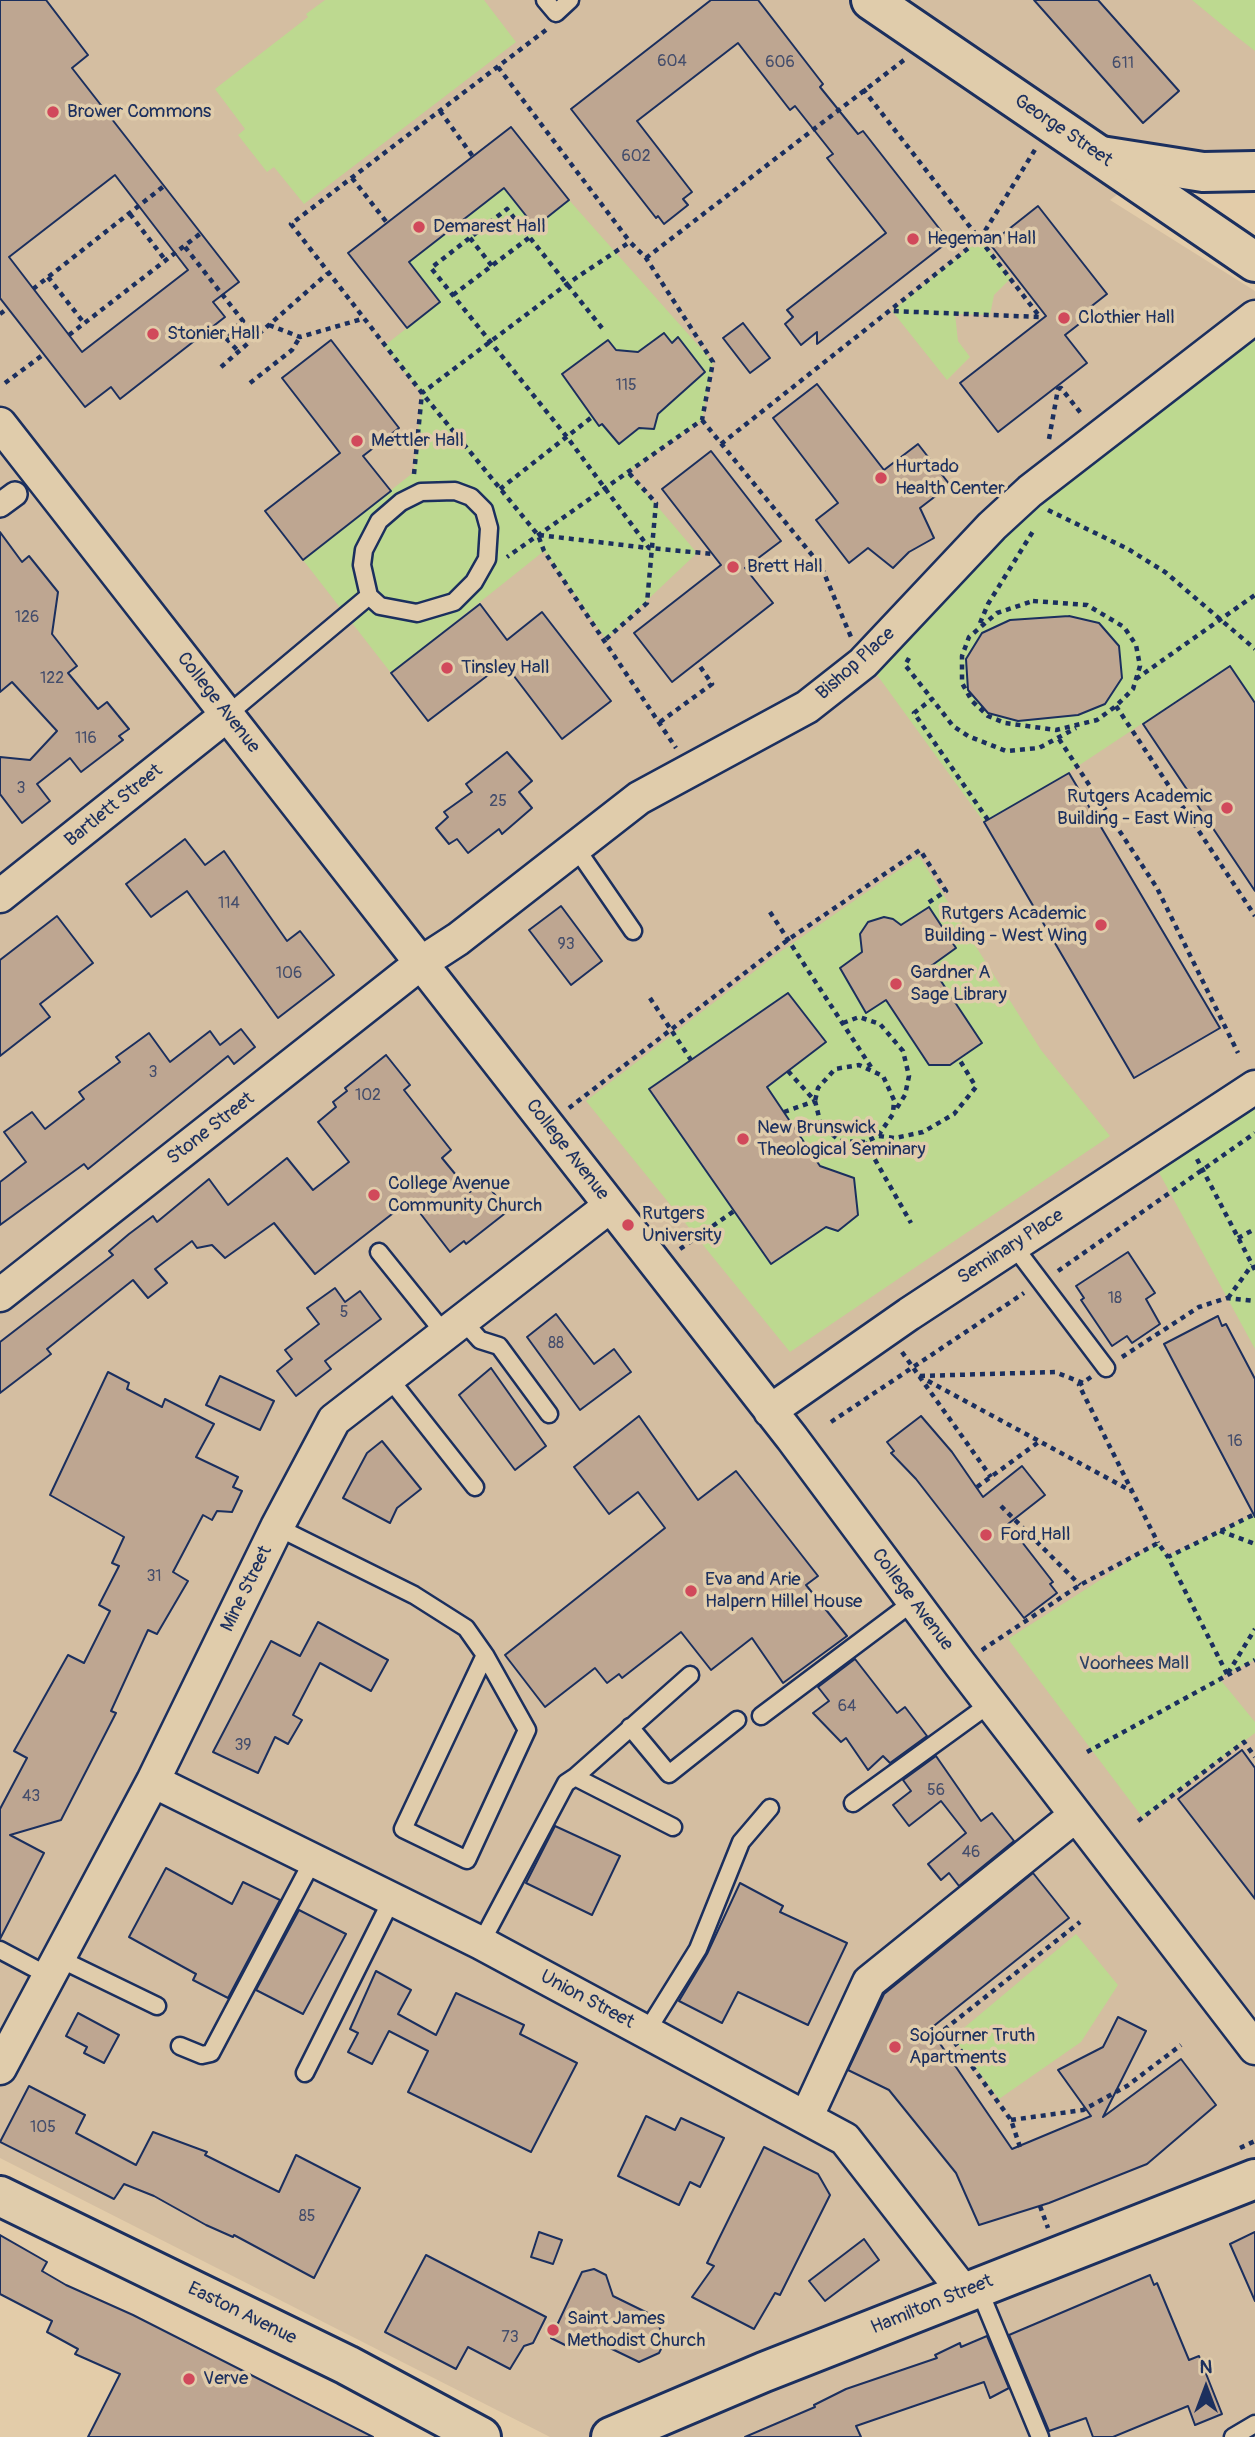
<!DOCTYPE html>
<style>
body{margin:0}
#map{position:relative;width:1255px;height:2437px;overflow:hidden;background:#e3cca9;font-family:Pangolin,sans-serif}
canvas{display:block}
.north{position:absolute;left:1171px;top:2353px;width:70px;height:70px;-webkit-text-stroke:5px #e0ccab;paint-order:stroke;rotate:0deg;font-size:19px;font-weight:700;line-height:28px;text-align:center;color:#1b2f5e}
.north::after{content:'';display:block;margin:auto;width:24px;height:32px;background:#1b2f5e;clip-path:polygon(50% 0,100% 100%,50% 72%,0 100%)}
</style>
<div id="map">
<canvas width="1255" height="2437"></canvas>
<div class="north">N</div>
</div>
<script>
const g = document.querySelector('canvas').getContext('2d');
g.lineJoin = 'round';
function fill(path, color) {
  g.fillStyle = color;
  g.fill(path, 'evenodd');
}
function shape(rows) {
  const path = new Path2D();
  for (const r of rows) {
    path.moveTo(r[0], r[1]);
    for (let i = 2; i < r.length; i += 2) path.lineTo(r[i], r[i + 1]);
  }
  return path;
}
function strokePath(path, color, width, dash) {
  g.strokeStyle = color;
  g.lineWidth = width;
  g.lineCap = dash ? 'butt' : 'round';
  g.setLineDash(dash || []);
  g.stroke(path);
}
function drawText(font, color, halo, rows, align = 'center') {
  g.font = font + ' Pangolin,sans-serif';
  g.lineWidth = 7;
  g.setLineDash([]);
  g.textBaseline = 'middle';
  g.strokeStyle = halo;
  g.fillStyle = color;
  for (const [text, x, y, turn = 0] of rows) {
    g.save();
    g.translate(x, y);
    g.rotate((+turn || 0) * Math.PI / 180);
    g.textAlign = isNaN(turn) ? turn : align;
    if (halo) g.strokeText(text, 0, 0);
    g.fillText(text, 0, 0);
    g.restore();
  }
}
const built = shape([
 [0,0,1255,0,1255,152,1171,155,1110,200,1255,291,1255,2437,550,2437,0,2158]
]);
const green = shape([
 [325,0,484,0,516,42,304,204,274,167,267,172,238,135,245,129,215,89,308,17,306,14],
 [1192,0,1255,0,1255,51,1232,33],
 [504,188,535,227,569,200,713,362,702,420,628,472,697,553,606,639,544,551,391,673,303,560,414,472,422,394,384,346,440,302,409,262],
 [980,239,1011,278,994,295,990,315,955,314,958,341,970,357,947,380,892,311],
 [1255,338,1255,703,1229,666,1069,772,984,822,872,668,1016,525],
 [919,856,1041,1050,1110,1136,790,1352,586,1101,777,954],
 [1255,1088,1255,1349,1150,1156],
 [1255,1514,1255,1660,1219,1678,1255,1722,1255,1733,1143,1818,1008,1639,1158,1543,1168,1556],
 [1076,1934,1118,1985,1081,2042,999,2099,953,2037]
]);
const building = shape([
 [0,0,46,0,88,55,72,68,239,282,213,302,225,317,120,399,111,387,85,407,0,298,0,0],
 [115,175,188,270,82,352,9,257,115,175],
 [711,0,758,0,823,84,820,87,858,134,863,131,949,241,817,344,817,332,801,345,785,324,793,317,787,310,886,233,827,158,833,154,795,106,790,110,738,43,637,121,692,192,683,199,688,205,664,224,658,216,656,218,571,109,711,0],
 [1034,0,1098,0,1179,91,1143,123,1034,0],
 [511,127,569,200,535,227,504,188,409,262,440,302,407,328,348,253,511,127],
 [1038,206,1107,294,1079,316,1083,321,1065,335,1087,363,998,432,960,383,1046,316,990,244,1038,206],
 [743,323,770,358,750,373,723,338,743,323],
 [664,333,672,343,678,337,705,372,658,414,654,429,639,428,619,444,602,424,599,426,562,374,608,340,616,350,638,352,664,333],
 [331,340,399,428,363,456,391,491,303,560,265,511,340,453,282,378,331,340],
 [817,384,884,470,918,444,950,485,920,508,934,538,909,552,893,568,868,548,849,563,816,520,838,503,773,418,817,384],
 [711,451,781,541,745,568,773,603,672,682,634,633,721,565,662,489,711,451],
 [0,532,22,562,29,556,58,592,52,634,77,666,68,673,98,709,107,702,129,729,119,736,123,740,81,772,70,758,37,784,50,801,22,823,0,794,0,757,30,760,57,731,12,682,0,692,0,532],
 [480,604,507,640,542,612,611,701,562,739,504,663,428,721,391,673,480,604],
 [1069,616,1099,623,1119,646,1122,678,1105,704,1078,715,1018,721,988,713,968,690,966,659,982,633,1010,620,1069,616],
 [1230,666,1255,703,1255,891,1143,724,1230,666],
 [507,752,532,781,519,792,532,808,502,834,499,829,468,853,457,839,449,844,436,828,448,817,444,812,472,792,466,784,507,752],
 [1069,773,1220,1028,1134,1078,984,822,1069,773],
 [185,839,205,865,224,851,287,941,300,931,334,975,278,1018,187,891,151,917,126,884,185,839],
 [561,906,602,961,571,985,529,930,561,906],
 [929,907,956,948,931,966,982,1043,950,1065,929,1065,886,1000,866,1013,840,968,862,952,860,934,868,922,884,917,893,919,901,925,929,907],
 [57,916,93,963,40,1004,50,1017,0,1056,0,960,57,916],
 [788,993,826,1042,767,1087,820,1166,854,1178,858,1215,838,1231,826,1227,771,1264,649,1089,788,993],
 [241,1029,255,1047,234,1064,228,1056,88,1169,84,1164,0,1225,0,1182,26,1162,4,1132,32,1112,45,1129,84,1099,79,1092,120,1062,116,1057,149,1033,170,1062,210,1031,220,1045,241,1029],
 [386,1055,410,1085,404,1090,451,1150,442,1158,470,1192,484,1181,508,1211,466,1244,464,1241,450,1252,410,1200,315,1274,274,1223,225,1258,212,1245,197,1248,192,1241,155,1269,167,1283,148,1298,133,1280,47,1349,51,1354,0,1393,0,1342,113,1255,109,1251,129,1234,153,1216,157,1222,209,1179,228,1205,287,1158,313,1190,349,1162,318,1122,336,1107,333,1102,347,1091,345,1088,386,1055],
 [1128,1252,1155,1293,1146,1299,1160,1324,1132,1343,1127,1336,1112,1346,1081,1300,1084,1298,1076,1286,1128,1252],
 [335,1288,345,1302,360,1291,381,1319,325,1361,331,1369,296,1396,277,1371,292,1359,285,1350,319,1324,307,1308,335,1288],
 [556,1314,594,1364,614,1349,631,1372,580,1410,527,1337,556,1314],
 [1218,1316,1222,1326,1226,1324,1255,1379,1255,1517,1164,1344,1218,1316],
 [491,1368,546,1446,515,1470,459,1395,491,1368],
 [108,1372,129,1383,127,1389,162,1407,165,1399,214,1424,196,1457,238,1477,233,1487,242,1491,232,1512,217,1511,212,1520,203,1515,173,1572,188,1581,157,1634,148,1630,111,1711,116,1713,61,1820,10,1835,44,1853,0,1939,0,1809,27,1758,14,1751,68,1655,84,1663,110,1611,99,1605,119,1566,112,1563,124,1537,50,1495,108,1372],
 [220,1376,274,1401,260,1430,206,1405,220,1376],
 [639,1416,698,1500,736,1471,818,1576,806,1585,847,1636,783,1683,752,1638,711,1670,681,1632,622,1678,619,1674,607,1683,595,1668,545,1707,505,1655,665,1528,638,1492,609,1514,574,1467,639,1416],
 [921,1416,952,1452,983,1497,1022,1466,1045,1495,1008,1524,1053,1582,1050,1584,1057,1593,1024,1618,916,1479,891,1453,894,1451,887,1442,921,1416],
 [382,1441,421,1489,397,1508,390,1523,343,1498,367,1453,382,1441],
 [318,1622,388,1660,371,1691,320,1663,293,1715,302,1720,288,1744,275,1737,258,1773,213,1752,271,1641,300,1656,318,1622],
 [855,1659,897,1713,905,1707,927,1736,890,1763,883,1756,868,1770,846,1738,841,1742,813,1713,829,1701,818,1687,855,1659],
 [1242,1750,1255,1768,1255,1899,1178,1799,1242,1750],
 [936,1756,981,1821,992,1813,1014,1841,959,1886,949,1873,941,1880,928,1864,966,1833,941,1801,909,1826,893,1805,911,1791,903,1780,936,1756],
 [555,1826,620,1856,592,1915,526,1883,555,1826],
 [166,1868,232,1904,243,1882,280,1900,228,1998,193,1980,196,1974,129,1937,166,1868],
 [1033,1873,1069,1918,930,2029,1012,2149,1091,2116,1058,2070,1103,2047,1118,2017,1146,2031,1103,2117,1181,2059,1216,2105,1147,2164,1049,2203,979,2225,956,2173,889,2090,848,2070,884,1994,1033,1873],
 [740,1883,783,1906,780,1912,847,1943,808,2025,738,1992,722,2023,679,2001,707,1954,740,1883],
 [299,1910,346,1934,303,2014,256,1990,299,1910],
 [376,1971,411,1990,398,2014,436,2035,456,1993,524,2025,520,2034,577,2063,531,2152,408,2092,428,2051,389,2031,372,2064,348,2052,358,2033,350,2029,376,1971],
 [78,2013,119,2035,104,2063,84,2053,87,2047,66,2036,78,2013],
 [29,2086,85,2115,76,2133,136,2165,153,2132,207,2152,205,2155,279,2192,296,2155,360,2188,314,2278,234,2235,233,2237,206,2225,154,2196,124,2184,114,2199,0,2142,29,2086],
 [646,2116,675,2130,681,2118,724,2138,700,2187,690,2182,679,2205,618,2176,646,2116],
 [764,2147,818,2174,830,2195,780,2295,775,2293,754,2329,692,2297,714,2266,707,2263,764,2147],
 [539,2232,562,2240,553,2264,531,2257,539,2232],
 [1255,2232,1255,2301,1230,2244,1255,2232],
 [0,2235,47,2262,42,2271,66,2285,133,2315,373,2437,88,2437,120,2374,75,2354,78,2349,47,2332,52,2321,0,2294,0,2235],
 [864,2239,879,2260,825,2301,809,2281,864,2239],
 [426,2255,546,2317,533,2343,524,2346,510,2369,468,2347,456,2369,385,2332,426,2255],
 [594,2269,606,2275,613,2296,662,2320,659,2326,665,2341,659,2353,639,2362,585,2336,582,2343,573,2339,569,2347,551,2338,582,2272,594,2269],
 [1150,2275,1154,2285,1157,2283,1189,2360,1199,2356,1222,2414,1195,2425,1188,2406,1113,2437,1093,2437,1086,2418,1049,2431,1009,2335,1150,2275],
 [987,2336,1009,2388,990,2398,984,2382,856,2426,861,2437,745,2437,815,2407,814,2405,846,2389,937,2358,935,2355,960,2343,961,2347,987,2336]
]);
const path = shape([
 [546,30,291,224,422,393,538,535,544,551,676,748],
 [498,67,630,242],
 [863,89,1040,317,892,311],
 [440,111,474,158],
 [352,178,388,224],
 [130,214,166,261],
 [470,238,492,266],
 [185,247,243,321,225,337,239,352],
 [646,258,904,60],
 [48,277,84,323],
 [33,289,164,186],
 [453,295,530,237],
 [0,314,8,308],
 [269,325,300,337,362,319],
 [602,328,507,209,431,268,567,437,649,548,713,554],
 [69,335,201,233],
 [221,367,327,274],
 [5,383,44,354],
 [250,383,292,350,300,337],
 [702,420,821,566,851,637],
 [1049,439,1058,389,1061,388,1083,416],
 [721,444,980,239,1036,148],
 [414,474,422,393,567,284,630,242,646,258,713,362,702,420,507,557],
 [500,489,592,417],
 [1048,510,1128,549,1165,572,1255,649],
 [539,535,648,548],
 [1033,601,1087,605,1124,627,1136,645,1140,666,1133,689,1116,706,1097,720,1056,730,1005,723,988,716,972,701,962,683,962,656,969,637,997,613,1033,601],
 [980,623,988,604,1035,528],
 [606,639,647,603,656,503,628,472],
 [909,658,905,665,932,699],
 [1136,679,1255,595],
 [1116,706,1255,916],
 [660,722,712,684,697,662],
 [1059,739,1157,888,1238,1053],
 [988,820,914,713,932,699,953,726,968,736,1006,751,1039,748,1076,728],
 [770,912,871,1067],
 [650,998,691,1060],
 [843,1023,859,1017,880,1024,903,1051,909,1076,905,1095,895,1111],
 [788,1071,815,1101,821,1125,840,1141,865,1142,878,1136,893,1114,894,1100,883,1076,859,1065,835,1069,818,1088,815,1101],
 [569,1108,789,939,920,850,946,891,925,905],
 [784,1112,815,1101],
 [879,1136,895,1138,923,1132,954,1114,976,1087,959,1059],
 [865,1142,911,1223],
 [1197,1159,1255,1270],
 [1238,1238,1255,1229],
 [680,1249,734,1211],
 [1058,1271,1255,1133],
 [1228,1298,1252,1265],
 [902,1352,991,1477],
 [1122,1357,1199,1307,1227,1298,1255,1301],
 [919,1376,1133,1492],
 [920,1376,1055,1372,1083,1383],
 [1091,1377,1079,1385,1158,1543],
 [831,1422,1024,1293],
 [977,1487,1040,1441],
 [1001,1506,1080,1585],
 [1220,1531,1255,1544],
 [982,1650,1080,1585,1158,1543,1168,1557],
 [1228,1673,1255,1629],
 [1227,1674,1168,1557,1255,1514],
 [1087,1752,1255,1660],
 [1138,1821,1244,1742,1255,1757],
 [1011,2120,1083,2110,1127,2086,1181,2045],
 [1020,2147,1011,2120,945,2029,1080,1922],
 [1240,2148,1255,2141],
 [1040,2206,1048,2228]
]);
const service = shape([
 [545,0,556,13,570,0],
 [227,715,369,596,380,606,417,613,454,602,474,582,487,559,489,528,484,510,471,497,455,491,421,492,401,502,379,521,364,550,362,565,369,596],
 [576,848,633,931],
 [1013,1245,1106,1368],
 [379,1252,445,1334],
 [463,1321,480,1340,499,1346,549,1414],
 [389,1378,475,1487],
 [277,1527,414,1595,466,1628,485,1655,527,1730,467,1860,403,1829,485,1655],
 [761,1716,913,1602],
 [630,1727,669,1774,737,1720],
 [575,1777,690,1675],
 [853,1803,991,1703],
 [481,1943,566,1783,575,1777,673,1827],
 [0,1950,49,1976],
 [58,1958,157,2006],
 [647,2031,698,1949,741,1842,770,1808],
 [180,2046,202,2055,211,2053,313,1860],
 [305,2073,392,1899],
 [978,2287,1040,2437],
 [1233,2437,1255,2424]
]);
const pedestrian = shape([
 [0,505,15,494]
]);
const minor = shape([
 [0,424,792,1438,960,1664,1255,2048],
 [0,896,227,715],
 [0,1295,421,963,458,939,639,798,807,707,863,663,992,526,1030,491,1255,317],
 [770,1411,909,1314,1255,1087],
 [153,1781,481,1943,845,2139,964,2292],
 [0,2068,153,1781,277,1527,334,1420,610,1206],
 [807,2116,869,1982,1076,1815]
]);
const tertiary = shape([
 [871,0,1255,262],
 [0,2196,347,2365,481,2437],
 [611,2437,764,2372,1255,2179]
]);
const motorway = shape([
 [1101,156,1203,172,1255,171]
]);
const markers = [
 [53,112,7,"#d1495b"],
 [419,227,7,"#d1495b"],
 [913,239,7,"#d1495b"],
 [1064,318,7,"#d1495b"],
 [153,334,7,"#d1495b"],
 [357,441,7,"#d1495b"],
 [881,478,7,"#d1495b"],
 [733,567,7,"#d1495b"],
 [447,668,7,"#d1495b"],
 [1227,808,7,"#d1495b"],
 [1101,925,7,"#d1495b"],
 [896,984,7,"#d1495b"],
 [743,1139,7,"#d1495b"],
 [374,1195,7,"#d1495b"],
 [628,1225,7,"#d1495b"],
 [986,1535,7,"#d1495b"],
 [691,1591,7,"#d1495b"],
 [895,2047,7,"#d1495b"],
 [553,2330,7,"#d1495b"],
 [189,2379,7,"#d1495b"]
];
const numberNames = [
 ["604",672,62],
 ["606",780,63],
 ["611",1123,64],
 ["602",636,157],
 ["115",626,386],
 ["126",27,618],
 ["122",52,679],
 ["116",86,739],
 ["3",21,789],
 ["25",498,802],
 ["114",229,904],
 ["93",566,945],
 ["106",289,974],
 ["3",153,1073],
 ["102",368,1096],
 ["18",1115,1299],
 ["5",344,1313],
 ["88",556,1344],
 ["16",1235,1442],
 ["31",154,1577],
 ["64",847,1707],
 ["39",243,1746],
 ["56",936,1791],
 ["43",31,1797],
 ["46",971,1853],
 ["105",43,2128],
 ["85",307,2217],
 ["73",510,2338]
];
const poiNames = [
 ["Brower Commons",67,112],
 ["Demarest Hall",433,227],
 ["Hegeman Hall",927,239],
 ["Clothier Hall",1078,318],
 ["Stonier Hall",167,334],
 ["Mettler Hall",371,441],
 ["Hurtado",895,467],
 ["Health Center",895,489],
 ["Brett Hall",747,567],
 ["Tinsley Hall",461,668],
 ["Rutgers Academic",1213,797,"right"],
 ["Building - East Wing",1213,819,"right"],
 ["Rutgers Academic",1087,914,"right"],
 ["Building - West Wing",1087,936,"right"],
 ["Gardner A",910,973],
 ["Sage Library",910,995],
 ["New Brunswick",757,1128],
 ["Theological Seminary",757,1150],
 ["College Avenue",388,1184],
 ["Community Church",388,1206],
 ["Rutgers",642,1214],
 ["University",642,1236],
 ["Ford Hall",1000,1535],
 ["Eva and Arie",705,1580],
 ["Halpern Hillel House",705,1602],
 ["Sojourner Truth",909,2036],
 ["Apartments",909,2058],
 ["Saint James",567,2319],
 ["Methodist Church",567,2341],
 ["Verve",203,2379]
];
const streetNames = [
 ["George Street",1063,131,34],
 ["Bishop Place",856,664,-42],
 ["College Avenue",218,703,52],
 ["Bartlett Street",114,806,-39],
 ["Stone Street",211,1129,-38],
 ["College Avenue",567,1150,52],
 ["Seminary Place",1011,1247,-33],
 ["Mine Street",247,1589,-64],
 ["College Avenue",912,1600,53],
 ["Union Street",587,2000,28],
 ["Hamilton Street",932,2305,-22],
 ["Easton Avenue",242,2314,26]
];
const parkNames = [
 ["Voorhees Mall",1134,1664]
];
fill(built, '#d4bea1');
fill(green, '#bdd990');
fill(building, '#bea691');
strokePath(building, '#1b2f5e', 2);
strokePath(service, '#1b2f5e', 21);
strokePath(pedestrian, '#1b2f5e', 28);
strokePath(minor, '#1b2f5e', 37);
strokePath(tertiary, '#1b2f5e', 44);
strokePath(motorway, '#1b2f5e', 44);
strokePath(path, '#1b2f5e', 4.5, [5, 5]);
strokePath(service, '#e0ccab', 16);
strokePath(pedestrian, '#e0ccab', 23);
strokePath(minor, '#e0ccab', 32);
strokePath(tertiary, '#e0ccab', 38);
strokePath(motorway, '#e0ccab', 38);
for (const [x, y, r, color] of markers) {
  const dot = new Path2D();
  dot.arc(x, y, r, 0, 2 * Math.PI);
  g.fillStyle = color;
  g.fill(dot);
  strokePath(dot, '#e0ccab', 2.5);
}
drawText('16px', '#444d6b', null, numberNames);
drawText('19px', '#1b2f5e', '#e0ccab', poiNames, 'left');
drawText('19px', '#1b2f5e', '#e0ccab', streetNames);
drawText('19px', '#2b4063', '#e0ccab', parkNames);
</script>
